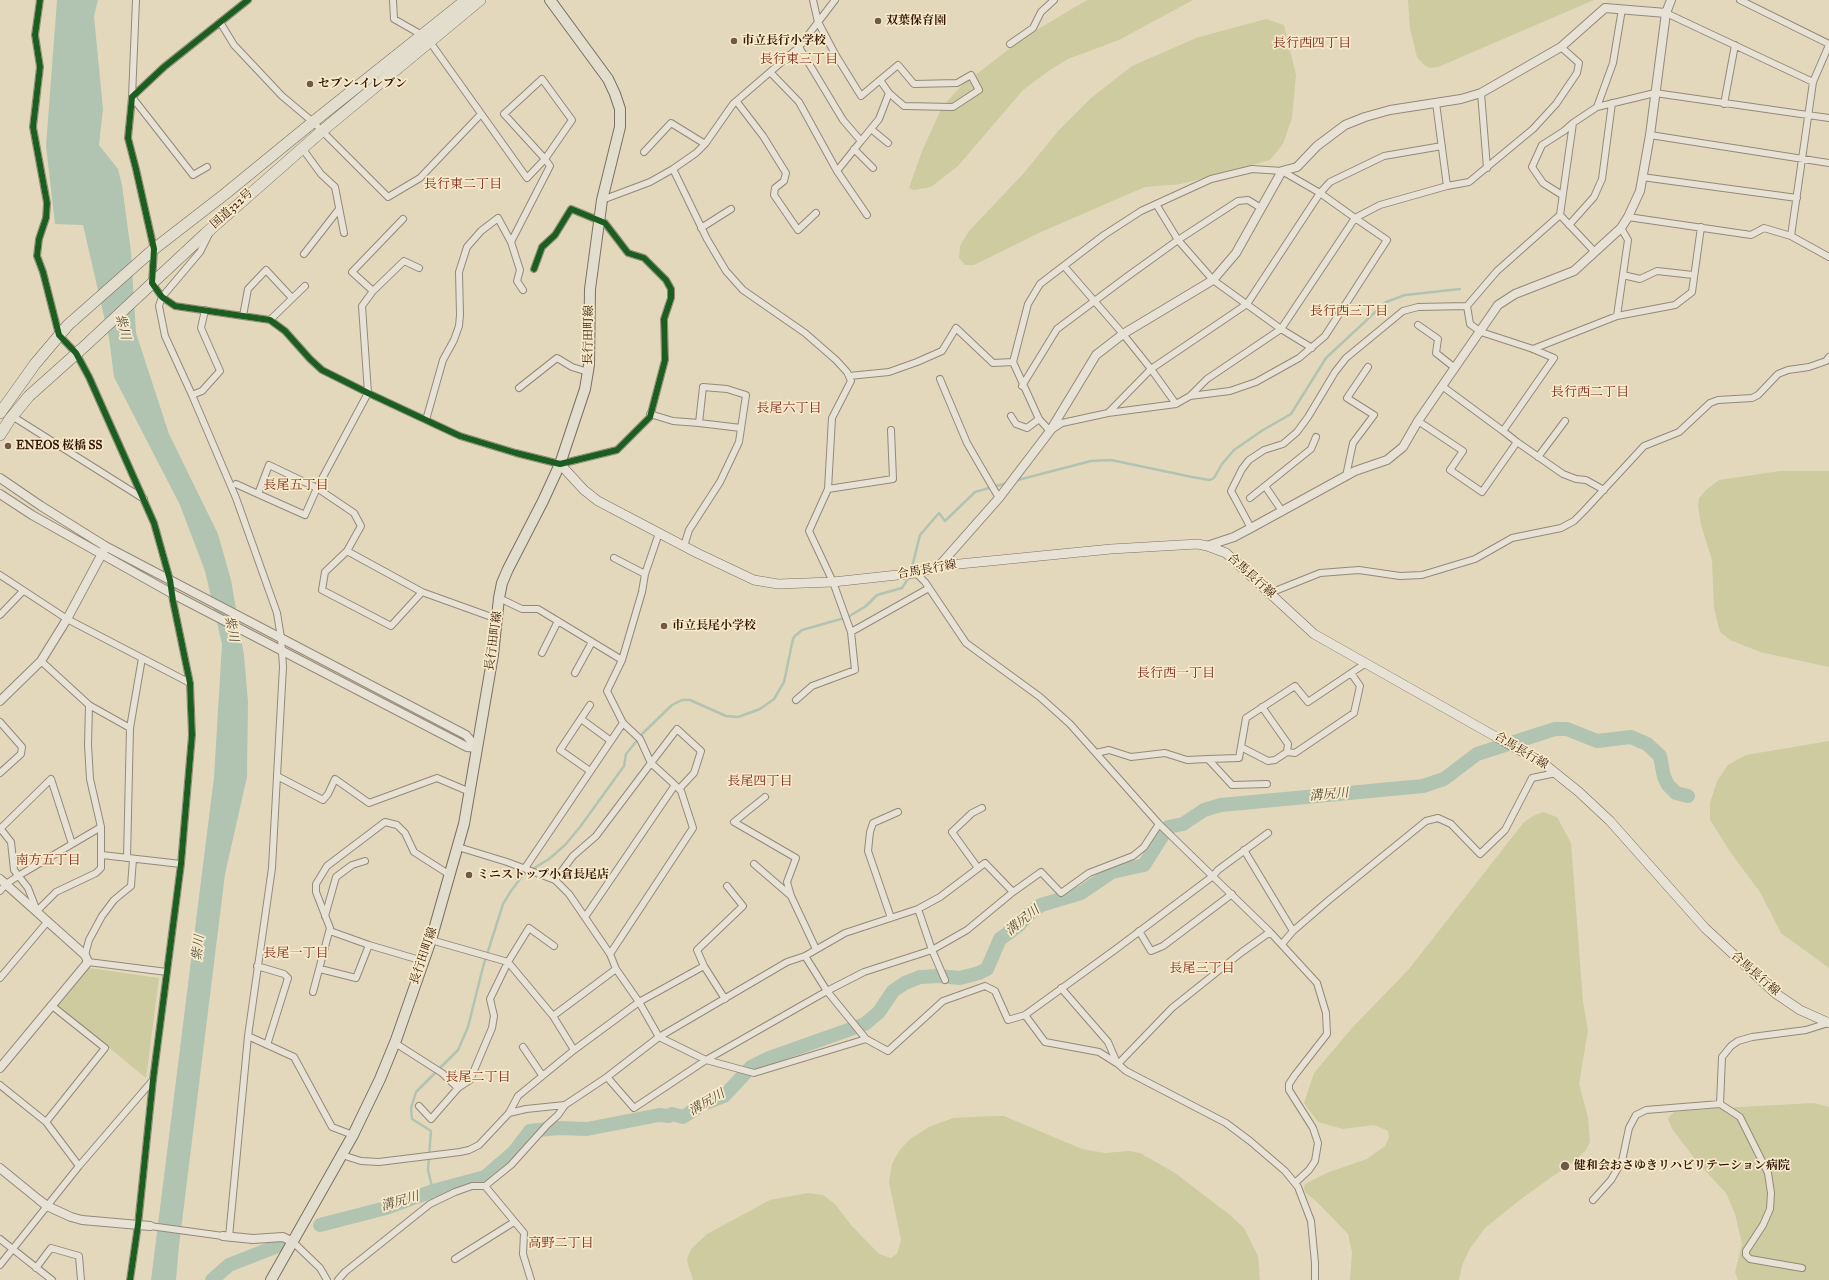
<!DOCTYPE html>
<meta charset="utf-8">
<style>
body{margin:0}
canvas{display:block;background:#e3d8bc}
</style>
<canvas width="1829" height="1280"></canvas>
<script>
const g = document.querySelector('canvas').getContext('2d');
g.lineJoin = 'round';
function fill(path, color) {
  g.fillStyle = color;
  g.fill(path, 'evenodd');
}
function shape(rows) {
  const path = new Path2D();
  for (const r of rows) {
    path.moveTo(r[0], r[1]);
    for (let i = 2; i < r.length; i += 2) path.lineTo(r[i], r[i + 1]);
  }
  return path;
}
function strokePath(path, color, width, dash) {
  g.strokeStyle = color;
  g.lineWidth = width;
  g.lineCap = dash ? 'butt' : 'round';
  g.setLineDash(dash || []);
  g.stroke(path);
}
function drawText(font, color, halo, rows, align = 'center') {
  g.font = font + ' "IM FELL Great Primer","Noto Serif JP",serif';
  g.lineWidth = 3.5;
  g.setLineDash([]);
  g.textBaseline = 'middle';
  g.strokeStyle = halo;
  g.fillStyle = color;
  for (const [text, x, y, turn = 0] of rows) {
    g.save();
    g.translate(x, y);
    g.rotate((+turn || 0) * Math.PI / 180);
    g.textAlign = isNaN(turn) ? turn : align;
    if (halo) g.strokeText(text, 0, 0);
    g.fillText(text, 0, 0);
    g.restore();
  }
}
const green = shape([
 [1087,0,1193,0,1119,40,1068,59,1050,70,1023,90,958,166,931,187,914,190,909,188,922,151,942,107,962,85,1025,37],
 [1408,0,1594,0,1438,67,1430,68,1424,65,1417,57,1410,29],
 [1266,19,1284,25,1296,75,1292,118,1283,144,1270,160,1181,184,1145,187,1041,232,974,265,965,265,959,258,960,246,969,231,1023,174,1059,130,1091,98,1132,66,1196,38],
 [1780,471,1829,471,1829,667,1760,652,1730,640,1720,632,1714,608,1712,560,1701,525,1698,506,1699,498,1707,489,1719,480],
 [1829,741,1829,968,1781,933,1760,892,1733,856,1710,820,1710,803,1717,781,1728,765,1746,755],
 [1543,812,1557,817,1571,843,1583,1002,1588,1030,1579,1084,1588,1117,1590,1142,1586,1150,1577,1159,1521,1199,1485,1228,1469,1250,1462,1266,1459,1280,1350,1280,1352,1252,1348,1234,1317,1202,1305,1192,1304,1187,1305,1184,1329,1172,1367,1159,1385,1146,1389,1137,1388,1131,1374,1125,1343,1129,1318,1122,1304,1103,1314,1073,1352,1028,1409,969,1524,822,1535,815],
 [89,968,159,978,146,1078,57,1005],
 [1814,1103,1829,1107,1829,1280,1738,1280,1735,1272,1742,1244,1735,1214,1726,1193,1699,1164,1672,1129,1668,1118,1674,1112,1722,1108],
 [991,1116,1004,1116,1082,1149,1105,1153,1129,1151,1140,1153,1175,1173,1230,1215,1244,1228,1258,1256,1260,1280,693,1280,687,1261,688,1256,692,1248,707,1234,770,1200,808,1193,823,1195,835,1204,851,1225,879,1254,891,1258,897,1254,901,1240,889,1182,892,1164,899,1151,910,1139,929,1127,953,1118]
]);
const water = shape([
 [57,0,98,0,94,16,103,109,99,145,118,169,122,185,131,252,136,333,169,434,218,534,231,580,244,655,248,702,247,777,225,874,179,1246,176,1280,151,1280,214,777,222,644,205,571,180,505,114,377,109,338,83,225,55,224,46,146]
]);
const stream = shape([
 [1014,481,1091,461,1111,460,1192,477,1210,480,1214,478,1222,464,1234,450,1263,430,1291,414,1326,358,1386,302,1405,295,1460,289],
 [911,571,920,535,939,513,945,521,975,492,1007,483],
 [433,1191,428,1170,431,1131,412,1119,411,1108,416,1092,458,1050,468,1027,483,967,503,904,511,891,523,875,549,859,565,845,580,827,624,766,626,754,643,733,672,705,682,700,690,700,726,716,738,717,760,709,774,699,784,682,793,639,795,636,802,630,848,617,866,606,877,595,902,588,910,576]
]);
const river = shape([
 [320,1225,386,1208,433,1191,485,1177,514,1152,530,1131,558,1128,587,1129,659,1115,669,1116,672,1114,683,1117,703,1104,724,1096,751,1067,769,1058,865,1024,879,1012,893,991,905,983,920,977,939,976,960,978,979,973,987,969,1000,939,1019,925,1030,913,1041,905,1081,893,1112,872,1144,865,1168,827,1183,824,1204,810,1221,805,1423,786,1444,779,1477,754,1555,729,1567,729,1597,741,1631,737,1647,744,1660,756,1664,777,1668,785,1676,793,1688,796],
 [212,1280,229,1265,280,1245]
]);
const minor = shape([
 [40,0,35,35,40,67,33,127,47,203,46,218,39,239,37,256,43,272,59,335,76,353,89,377,154,523,170,580,173,601,190,683,192,735,181,864,153,1080,138,1225,130,1280],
 [136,0,132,97,193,175,207,167],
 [248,0,164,67,132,97,128,138,136,169,154,249,152,283,162,297,175,306,270,320,285,331,310,359,322,370,368,393,460,436,516,453,560,464,617,450,650,417,665,360,664,319,671,298,671,289,666,280,644,258,628,253,605,223,571,209,555,235,542,247,534,269],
 [393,0,394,19,422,35,430,42,527,178,545,159,504,114,542,79,572,120,545,159,550,166,511,242,498,218,481,231,467,247,459,272,460,315,459,326,454,340,443,360,426,420],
 [813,0,818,22,835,54,861,96,880,80,898,65,914,84,957,83,971,75,979,90,953,107,904,106,889,93,880,80],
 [1740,0,1829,44],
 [1666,13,1813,82],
 [220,22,234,45,282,96,313,122,388,197,420,178,481,114],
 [1010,44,1033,28,1041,12,1054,0],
 [799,47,843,120,861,141,879,119,889,93],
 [770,72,799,102,837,171,867,215],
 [1481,93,1487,168],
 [737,102,763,136,786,173,784,181,775,188,774,195,798,230,816,213],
 [1436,103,1447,186],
 [1724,104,1735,45],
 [1597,107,1613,63,1622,9],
 [871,129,888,143],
 [1650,135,1829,163],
 [302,148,321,174,335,187,344,233],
 [854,149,873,168],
 [644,152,671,123,705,144],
 [673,169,707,239,726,271,743,290,805,333,836,360,847,372,851,381,832,418,828,489,809,531,833,582,851,632,855,670,812,686,796,700],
 [837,171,861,141],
 [1642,177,1797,198],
 [1562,195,1543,183,1532,167,1542,145,1564,131,1573,123],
 [602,200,650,182,673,169,696,153,705,144,733,104,799,47,835,0],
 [1156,204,1178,240,1213,280,1281,329,1312,348],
 [1560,215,1595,252],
 [1628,217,1751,235,1764,228,1791,236,1829,257],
 [403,219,352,272,373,291,362,306,368,393,317,488,354,513,361,526,347,551,422,592,497,619],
 [1569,225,1594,197,1602,179,1612,103],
 [701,228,731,209],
 [1791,236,1813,82,1829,45],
 [511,242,520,270,517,281,523,290],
 [304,254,339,209],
 [1064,266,1123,334,1151,369,1176,404],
 [1623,275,1640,279,1657,271,1693,275],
 [373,291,404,261,419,268],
 [205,310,201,328,220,371,202,391,192,395,236,498,277,613,281,638,283,667,277,776,323,800,328,794,335,779,369,803,437,778,470,792],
 [243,316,248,289,266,270,292,298],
 [1617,316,1628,240,1621,228],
 [270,320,305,286],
 [1418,325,1438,339,1436,353,1455,368],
 [1533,349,1617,316,1675,305,1692,292,1701,227],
 [849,376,889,372,917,362,942,351,956,328,993,363,1013,362],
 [940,379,967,443,999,498],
 [1022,386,1057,329,1128,276,1178,240,1238,201,1248,200,1261,208],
 [1442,386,1503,431,1554,358,1533,349,1481,332,1470,324,1467,306],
 [519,388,557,358,572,367,588,372],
 [192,395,165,336,159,306,162,297,200,252,209,234],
 [1190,396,1230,391,1256,382,1299,358,1325,336,1387,240,1355,218,1320,193,1282,171,1252,169,1211,179,1141,211,1104,235,1040,284,1028,304,1013,362,1039,419,1050,431,1062,423,1108,413,1176,404,1190,396,1207,379,1281,329,1355,218,1380,205,1447,186,1469,182,1533,129,1556,104,1577,73,1579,63,1561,47],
 [1108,413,1151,369,1247,304,1320,193,1330,182,1384,156,1442,146],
 [650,414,673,421,699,423],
 [12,416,144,499],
 [1011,416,1016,424,1027,428,1039,419],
 [1418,421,1463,451,1450,470,1482,492,1517,442,1503,431],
 [1517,442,1563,474,1576,479,1586,480,1604,490],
 [1538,457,1565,421],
 [1346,476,1353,443,1374,415,1347,398,1368,367],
 [236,484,258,494,305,515,317,488,269,465,258,494],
 [1265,486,1282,511],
 [828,489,893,479,891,430],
 [1250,498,1311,449,1316,437],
 [1251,528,1231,491,1242,469,1249,460,1264,450,1283,444,1297,432,1308,417,1335,372,1346,358,1403,311,1418,307,1467,306,1497,271,1560,215,1573,123,1597,107,1655,93,1829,118],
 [684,546,689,530,720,482,739,442,746,395,727,389,703,387,699,423,741,428],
 [347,551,325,572,322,590,391,626,422,592],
 [614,558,645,574],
 [916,573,925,582,966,643,1040,697,1070,724,1159,824,1270,932,1317,983,1326,1013,1327,1034,1295,1075,1289,1084,1289,1090,1313,1128,1318,1143,1315,1161,1309,1170,1295,1183],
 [0,575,67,619,190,683],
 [1270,593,1320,573,1359,570,1400,576,1422,575,1475,559,1512,538,1561,528,1574,521,1584,511,1644,446,1679,432,1710,403,1718,400,1752,398,1758,395,1778,374,1788,370,1809,367,1826,361,1829,357],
 [499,598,522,609,538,609,622,660],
 [0,615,23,591],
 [851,632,929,588],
 [542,653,558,621],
 [575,673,592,642],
 [89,705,130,728],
 [1262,707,1288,744,1287,752,1295,753,1354,713,1360,686,1351,673],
 [581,719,611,741],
 [0,722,22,747,21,754,0,773],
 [623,723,640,739,651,763,677,729,701,751,694,773,679,789],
 [1241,747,1268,761,1275,760,1287,752],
 [1096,753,1109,750,1131,757,1165,753,1187,760,1208,759,1232,785,1267,784],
 [1208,759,1239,758,1246,718,1295,686,1308,702,1366,663],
 [590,771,560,750,590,705],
 [765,797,734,822,796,858,787,882,791,896],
 [0,828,11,842,14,870,28,888,37,911,56,892,96,873,101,868,101,827,90,779,88,745,89,705,41,661],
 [0,829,51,779,72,844],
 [458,847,507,862,555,880,569,894,610,954,616,969,639,1002,659,1037,706,1060,754,1073,866,1039],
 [1244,850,1293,931],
 [102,855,181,864],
 [127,858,130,728,142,658],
 [754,864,791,896,816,949],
 [525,868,623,723,607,691,622,660,642,592,645,574,659,533],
 [978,868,952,832,972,813,982,808],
 [555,880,573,856,596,836,651,763,675,785],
 [0,891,6,884,18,876,101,827],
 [918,909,932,950,945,980],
 [325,916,336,877,352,865,365,861],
 [585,917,675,785,681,791,693,828,610,954],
 [891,918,868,851,870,832,873,823,898,812],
 [1139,931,1151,951,1163,946,1232,894],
 [431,940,508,962,553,1016,574,1050],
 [1282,944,1293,931,1329,900,1426,821,1438,818,1451,824,1480,854,1505,830,1532,778,1556,773],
 [369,945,423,961],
 [85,955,89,940,102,916,114,900,131,886,133,859],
 [805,956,827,991,866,1039,888,1051,943,1001,985,986,995,991,1008,1020,1025,1015,1116,949,1213,876,1218,870,1268,833],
 [88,962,167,972],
 [257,966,284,974,288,978,267,1045],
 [704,966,697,950,743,906,727,886],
 [320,969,356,978,369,945,330,931],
 [0,978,48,921],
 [1061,988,1108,1042,1117,1063],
 [313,992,330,928,316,892,316,884,327,866,385,822,397,825,405,833,414,852,450,875],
 [51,1005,105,1048,46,1122,79,1166],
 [1025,1015,1045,1042,1099,1052,1118,1064,1126,1071,1226,1123,1250,1141,1285,1171,1298,1187,1311,1221,1315,1263,1315,1280],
 [553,1016,616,969],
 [248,1036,294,1057,332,1127,353,1135],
 [395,1043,442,1073,458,1088,431,1119,419,1106],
 [523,1047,542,1075],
 [1118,1064,1172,1008,1242,952,1270,932],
 [607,1077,634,1108,706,1060,827,991,864,972,932,950,967,930,1013,892,1041,872,1061,893,1089,873,1133,856,1144,847,1159,824],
 [0,1085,46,1122],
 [458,1088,470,1080,492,1028,494,1016,490,999,508,962,529,928,554,946],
 [1720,1104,1722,1057,1731,1046,1738,1041,1752,1037,1806,1030,1828,1023],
 [509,1113,526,1109,565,1105,607,1077,659,1037,787,962,805,956,845,933,918,909,940,897,985,863,1013,892],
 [342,1155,361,1161,379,1162,460,1152,469,1150,479,1145,509,1113,518,1096,574,1050,639,1002,704,966,725,999],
 [485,1186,511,1165,547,1125,558,1115,565,1105],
 [1593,1200,1611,1180,1622,1161,1629,1128,1636,1115,1646,1110,1720,1104,1740,1117,1768,1173,1771,1193,1770,1209,1763,1225,1746,1251,1746,1255,1750,1259,1802,1268],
 [150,1226,223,1236],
 [229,1237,248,1036,272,868,277,776],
 [0,1239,52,1280],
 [293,1242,320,1268,327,1280],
 [455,1259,514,1222],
 [0,1265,79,1166,153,1080],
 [36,1268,51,1248,79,1256,81,1280],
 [338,1280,345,1272,430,1204,455,1192,472,1186,485,1186,524,1233,523,1254,531,1280]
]);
const tertiary = shape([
 [0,478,41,506,105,546,466,735,477,748],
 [0,494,32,515,171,593,467,747,477,748],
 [1207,546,1234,537,1251,528,1355,471,1387,460,1403,447,1418,421,1498,305,1515,294,1574,271,1621,228,1628,217,1640,191,1650,135,1666,13,1671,0],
 [939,566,999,498,1050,431,1096,355,1123,334,1213,280,1236,253,1282,171,1297,167,1317,146,1345,125,1365,117,1390,110,1461,99,1481,93,1561,47,1605,8,1666,13],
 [0,701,41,661,67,619,104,550],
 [1498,738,1512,746],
 [0,879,85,955,88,962,0,1068],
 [0,1168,38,1199,47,1206,71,1217,82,1220,150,1226],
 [223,1236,253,1239,283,1237,293,1242]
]);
const secondary = shape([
 [560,464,584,490,598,501,697,553,754,580,778,584,833,582,879,577,916,573,939,566,1111,549,1198,544,1207,546,1226,553,1314,634,1498,738],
 [1512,746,1543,763,1579,792,1610,821,1705,928,1775,993,1800,1010,1829,1023]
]);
const primary = shape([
 [271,1280,353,1135,380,1079,396,1040,431,940,464,824,493,655,499,598,502,583,508,569,543,501,560,464,585,389,589,365,590,289,602,200,620,127,620,109,615,94,608,79,550,0]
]);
const trunk = shape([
 [0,413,35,364,68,325,154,249,225,194,313,122,466,0],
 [0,435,10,419,29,396,86,345,205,234,322,131,480,0]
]);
const cycleway = shape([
 [40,0,35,35,40,67,33,127,47,203,46,218,39,239,37,256,43,272,59,335,76,353,89,377,154,523,170,580,173,601,190,683,192,735,181,864,153,1080,138,1225,130,1280],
 [248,0,164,67,132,97,128,138,136,169,154,249,152,283,162,297,175,306,270,320,285,331,310,359,322,370,368,393,460,436,516,453,560,464,617,450,650,417,665,360,664,319,671,298,671,289,666,280,644,258,628,253,605,223,571,209,555,235,542,247,534,269]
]);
const markers = [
 [878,21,4,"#715947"],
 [734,41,4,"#715947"],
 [310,84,4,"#715947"],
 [8,446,4,"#715947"],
 [664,626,4,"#715947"],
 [469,875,4,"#715947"],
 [1565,1166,5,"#715947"]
];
const poiNames = [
 ["双葉保育園",886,21],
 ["市立長行小学校",742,41],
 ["セブン-イレブン",318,84],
 ["ENEOS 桜橋 SS",16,446],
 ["市立長尾小学校",672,626],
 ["ミニストップ小倉長尾店",477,875],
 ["健和会おさゆきリハビリテーション病院",1574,1166]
];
const streetNames = [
 ["国道322号",232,209,-42],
 ["長行田町線",589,335,-89],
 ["合馬長行線",927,570,-10],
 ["合馬長行線",1251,576,42],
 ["長行田町線",494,641,-82],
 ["合馬長行線",1521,751,31],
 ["長行田町線",424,956,-71],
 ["合馬長行線",1755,974,41]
];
const neighbourhoodNames = [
 ["長行西四丁目",1312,44],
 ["長行東三丁目",799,60],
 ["長行東二丁目",463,185],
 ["長行西三丁目",1349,312],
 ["長行西二丁目",1590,393],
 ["長尾六丁目",789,409],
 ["長尾五丁目",296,486],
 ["長行西一丁目",1176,674],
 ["長尾四丁目",760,782],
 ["南方五丁目",48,861],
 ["長尾一丁目",296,954],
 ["長尾三丁目",1202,969],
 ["長尾二丁目",478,1078],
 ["高野二丁目",561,1244]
];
const waterNames = [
 ["紫川",122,327,76],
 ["紫川",231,629,79],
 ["溝尻川",1329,795,-5],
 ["溝尻川",1023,921,-39],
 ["紫川",199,948,-84],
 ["溝尻川",707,1103,-30],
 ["溝尻川",400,1202,-16]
];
fill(green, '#cecba0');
fill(water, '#b1c4b1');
strokePath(stream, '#b1c4b1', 2.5);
strokePath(river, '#b1c4b1', 14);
strokePath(minor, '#948979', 8);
strokePath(tertiary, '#948979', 10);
strokePath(secondary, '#7b7061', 10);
strokePath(primary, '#7b7061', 12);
strokePath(trunk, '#7b7061', 12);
strokePath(minor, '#e7e2d5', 6);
strokePath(tertiary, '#e7e2d5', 8);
strokePath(secondary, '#e7e2d5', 9);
strokePath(primary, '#e3ddcd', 10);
strokePath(trunk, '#e3ddcd', 11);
strokePath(cycleway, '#1b5e20', 6);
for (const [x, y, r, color] of markers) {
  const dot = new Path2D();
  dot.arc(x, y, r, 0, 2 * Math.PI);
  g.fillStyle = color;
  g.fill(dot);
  strokePath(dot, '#f7eaca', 1.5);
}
drawText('bold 12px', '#341508', '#f7eaca', poiNames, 'left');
drawText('12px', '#341508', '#f7eaca', streetNames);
drawText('13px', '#7a1f14', '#f7eaca', neighbourhoodNames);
drawText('italic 13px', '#584f41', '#f7eaca', waterNames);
</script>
